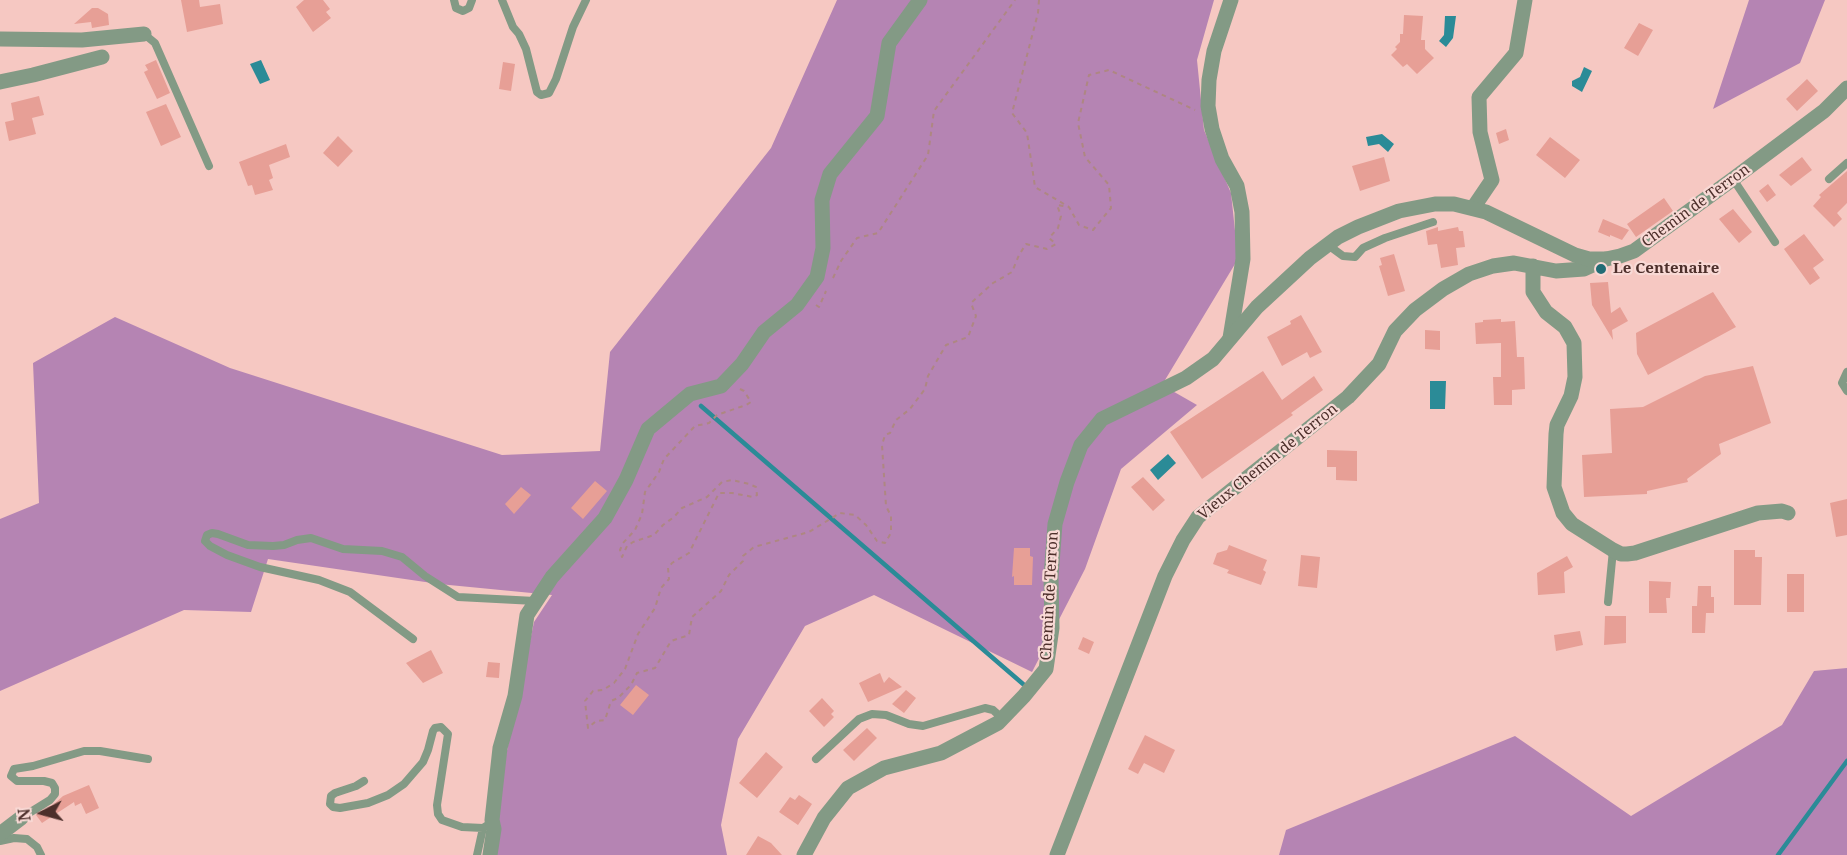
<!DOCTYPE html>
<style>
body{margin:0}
#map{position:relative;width:1847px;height:855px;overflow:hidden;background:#f6c8c2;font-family:"Noto Serif",serif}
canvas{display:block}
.north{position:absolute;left:12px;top:783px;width:60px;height:60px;-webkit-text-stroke:4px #f8d9d5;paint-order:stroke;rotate:264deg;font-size:16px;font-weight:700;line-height:24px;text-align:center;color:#4d2f2b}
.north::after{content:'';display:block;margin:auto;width:21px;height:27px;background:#4d2f2b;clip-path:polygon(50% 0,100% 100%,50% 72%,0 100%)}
</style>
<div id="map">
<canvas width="1847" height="855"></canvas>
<div class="north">N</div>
</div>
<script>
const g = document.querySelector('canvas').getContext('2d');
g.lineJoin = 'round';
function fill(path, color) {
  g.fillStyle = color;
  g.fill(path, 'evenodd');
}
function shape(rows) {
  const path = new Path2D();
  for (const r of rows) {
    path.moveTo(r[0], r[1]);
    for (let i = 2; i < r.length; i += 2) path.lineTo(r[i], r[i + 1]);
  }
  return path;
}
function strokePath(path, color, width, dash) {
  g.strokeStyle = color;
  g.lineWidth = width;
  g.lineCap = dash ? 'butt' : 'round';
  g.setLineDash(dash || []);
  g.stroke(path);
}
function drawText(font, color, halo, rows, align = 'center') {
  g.font = font + ' "Noto Serif",serif';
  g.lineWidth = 4.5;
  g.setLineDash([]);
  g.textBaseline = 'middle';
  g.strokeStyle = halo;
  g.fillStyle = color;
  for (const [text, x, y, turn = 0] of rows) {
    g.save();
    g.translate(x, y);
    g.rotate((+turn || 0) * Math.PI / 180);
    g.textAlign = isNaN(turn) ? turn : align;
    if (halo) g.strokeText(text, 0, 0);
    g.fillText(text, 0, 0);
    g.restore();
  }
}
const forest = shape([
 [837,0,1214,0,1197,60,1204,130,1231,193,1238,259,1162,385,1197,405,1121,469,1085,569,1032,672,874,595,805,626,738,739,721,825,727,855,485,855,534,622,552,595,439,584,268,559,251,612,184,610,0,691,0,519,39,503,33,363,115,317,230,368,502,455,600,451,610,352,771,148],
 [1749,0,1825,0,1800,63,1713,109],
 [1847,668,1847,855,1279,855,1286,830,1515,736,1631,816,1782,725,1814,671]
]);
const water = shape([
 [1445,16,1456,16,1453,38,1446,47,1439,41,1444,35],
 [261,60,270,80,260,84,250,64],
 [1584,67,1592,71,1582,92,1572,86,1572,81,1580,77],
 [1382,134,1394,144,1388,152,1379,144,1368,146,1366,137],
 [1430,381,1446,381,1445,409,1430,409],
 [1168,454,1176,463,1158,480,1150,470]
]);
const stream = shape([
 [701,406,1023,684],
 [1778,855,1847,761]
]);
const building = shape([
 [181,0,199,0,200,7,220,4,223,24,187,32],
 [304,0,323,0,330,9,326,12,331,18,313,32,296,7],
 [92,8,98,8,108,14,109,25,92,28,91,22,74,24],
 [1404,15,1423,16,1421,40,1425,40,1425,49,1434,58,1417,74,1407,64,1403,67,1391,55,1397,49,1395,47,1400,42,1400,34,1403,34],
 [1639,23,1653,30,1638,56,1624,48],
 [156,60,170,93,157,99,144,72,148,70,145,65],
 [503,62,515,64,511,91,499,89],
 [1807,79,1818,91,1797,111,1786,99],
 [39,96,44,115,32,118,36,134,9,141,5,122,14,120,11,103],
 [166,104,181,137,161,146,146,112],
 [1506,129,1509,140,1499,144,1496,133],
 [338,136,353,151,338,167,323,153],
 [1550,137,1580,160,1565,178,1536,155],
 [286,144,290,157,269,165,273,178,269,180,273,190,255,195,252,185,248,186,239,162],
 [1384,157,1390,181,1360,191,1352,166],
 [1802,157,1812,170,1791,186,1779,175],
 [1847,171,1847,203,1837,213,1842,219,1834,227,1813,206,1821,197,1819,195],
 [1768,184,1776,195,1767,202,1759,191],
 [1664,198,1673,211,1636,237,1627,224],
 [1733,209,1752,232,1739,243,1719,219],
 [1603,219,1629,230,1622,240,1610,235,1610,237,1598,232],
 [1438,227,1438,231,1458,227,1459,231,1463,231,1465,247,1456,248,1458,265,1441,268,1437,244,1428,245,1426,231],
 [1804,234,1824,260,1813,268,1820,278,1810,285,1784,249],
 [1394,254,1405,291,1388,296,1379,266,1382,265,1380,258],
 [1608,282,1611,313,1620,307,1628,321,1612,330,1613,340,1592,305,1590,283],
 [1713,292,1736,327,1648,375,1637,354,1636,333],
 [1301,315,1322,352,1310,358,1307,352,1282,366,1267,337,1291,324,1290,321],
 [1501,319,1501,322,1515,321,1517,357,1524,357,1525,389,1512,390,1512,405,1494,405,1493,377,1501,377,1501,343,1476,344,1475,323,1483,322,1483,320],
 [1425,330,1440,331,1440,350,1425,349],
 [1753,366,1771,423,1719,444,1721,454,1687,479,1688,482,1647,491,1647,494,1584,497,1582,455,1612,453,1610,409,1643,407,1705,376],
 [1263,371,1282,400,1314,376,1323,390,1291,413,1293,415,1202,479,1170,432],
 [1327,450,1357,451,1357,481,1336,480,1336,467,1327,467],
 [1143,477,1165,500,1153,511,1131,487],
 [595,481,607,491,583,519,571,508],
 [521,487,531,495,514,514,505,504],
 [1847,499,1847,535,1836,537,1830,503],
 [1229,545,1267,560,1263,570,1266,572,1261,585,1227,573,1229,570,1213,564,1217,553,1227,550],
 [1014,548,1030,548,1030,556,1033,557,1032,585,1014,585,1014,576,1012,577],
 [1734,550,1755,550,1755,557,1762,557,1761,605,1734,605],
 [1301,555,1320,557,1317,588,1298,586],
 [1567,556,1573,567,1564,572,1565,593,1538,595,1537,573],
 [1787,574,1804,574,1804,612,1787,612],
 [1649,581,1671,582,1670,598,1666,598,1667,613,1649,613],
 [1698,586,1711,586,1711,597,1714,597,1714,613,1706,613,1705,633,1692,633,1692,606,1697,606],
 [1605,616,1626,616,1626,643,1604,645],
 [1580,631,1583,645,1556,651,1554,635],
 [1083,637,1094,642,1089,654,1078,649],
 [431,650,443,673,423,683,406,663],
 [488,662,500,663,499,678,486,677],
 [880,673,884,683,889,677,902,687,868,702,859,683],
 [636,685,649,695,633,715,620,705],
 [906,690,916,698,904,713,892,704],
 [822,698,834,711,831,714,834,717,824,727,809,711],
 [867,728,877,738,854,761,843,750],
 [1145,735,1175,750,1164,773,1144,763,1138,774,1128,769],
 [766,752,783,767,757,798,739,783],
 [89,785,99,808,86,814,81,803,75,806,74,802,42,823,36,815,53,805,63,796],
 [799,795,812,804,798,825,779,812,790,797,795,800],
 [758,836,771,843,782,855,746,855]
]);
const path = shape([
 [1039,0,1038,13,1012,113,1027,133,1035,187,1069,207,1079,225,1093,230,1111,208,1109,185,1085,157,1078,123,1089,75,1109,70,1195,110],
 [833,278,841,261,857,238,878,233,928,155,934,111,1015,0],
 [816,305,819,307,826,291],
 [740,389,744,391,751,402,746,405,717,415,709,423,695,426,664,459,659,472,645,492,642,514,635,530,623,543,620,550,622,557,627,546,633,542,654,535,663,525,674,517,682,508,707,497,722,482,732,480,749,484,756,487,757,495,753,497,732,493,719,493,689,553,672,563,668,568,669,579,661,588,655,608,638,634,625,669,614,683,603,690,593,691,585,701,588,728,596,721,605,720,611,701,618,698,631,685,637,673,655,668,671,641,689,635,692,617,721,591,729,575,743,561,743,556,754,547,809,532,840,513,855,515,866,525,877,541,885,543,891,533,891,516,886,506,882,445,885,435,890,433,896,420,910,409,925,389,928,376,946,345,968,337,976,316,971,303,993,283,1012,272,1019,255,1026,244,1047,249,1056,244,1049,238,1058,228,1061,216,1057,205,1069,207]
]);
const service = shape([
 [454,0,456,8,463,11,469,8,472,0],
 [502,0,513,27,519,34,526,49,537,92,541,95,549,93,556,79,573,27,586,0],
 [144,34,155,43,209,166],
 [1733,179,1775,242],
 [1829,179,1847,163],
 [1328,245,1343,256,1355,257,1363,248,1385,238,1433,222],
 [1847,372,1842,383,1847,391],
 [1608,602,1613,550],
 [413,639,350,592,319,580,260,567,227,555,210,546,205,541,207,535,212,533,218,534,248,545,273,546,284,545,297,540,311,538,343,549,382,551,402,557,425,576,458,597,535,601],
 [816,759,859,719,872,714,886,715,909,724,923,726,985,708,993,710,1003,719],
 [364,781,356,786,335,793,331,796,330,804,333,807,340,808,368,803,388,795,404,784,423,762,428,750,433,731,435,728,441,727,448,734,437,805,438,814,442,820,462,827,483,828],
 [21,818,50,800,55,794,55,788,52,783,44,781,17,781,11,776,14,769,33,766,84,751,100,751,148,759],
 [0,841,14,838,27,839,37,847,41,855],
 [477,855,483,828,486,826]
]);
const minor = shape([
 [0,39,82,40,144,34],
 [0,82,33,75,102,57],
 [1473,208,1492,180,1480,132,1479,97,1516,53,1525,0],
 [1533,266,1533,292,1546,312,1565,327,1574,343,1575,377,1571,396,1557,425,1556,434,1554,487,1563,513,1572,524,1613,550,1621,554,1627,554,1635,553,1758,513,1782,511,1788,513],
 [1230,338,1243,259,1242,212,1237,186,1222,159,1212,129,1208,106,1209,80,1214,51,1231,0],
 [0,834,21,818],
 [490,855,494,829,492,820,500,748,515,696,527,615,552,577,605,518,626,480,648,429,690,394,721,386,742,364,764,332,797,305,817,277,823,248,822,200,830,174,877,116,889,43,920,0],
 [1057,855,1165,576,1183,540,1198,517,1348,397,1379,364,1395,331,1415,310,1443,289,1469,274,1493,266,1514,263,1556,271,1584,269,1606,259]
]);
const tertiary = shape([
 [804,855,824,818,848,788,884,768,941,753,998,723,1024,696,1046,669,1052,628,1051,577,1055,524,1067,482,1081,445,1102,419,1186,378,1213,359,1257,307,1310,258,1338,237,1358,227,1399,211,1435,204,1454,204,1486,212,1575,255,1589,259,1606,259,1620,256,1634,251,1733,179,1824,111,1847,88]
]);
const markers = [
 [1601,269,6,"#226c75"]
];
const streetNames = [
 ["Chemin de Terron",1696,206,-36],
 ["Vieux Chemin de Terron",1268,462,-39],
 ["Chemin de Terron",1050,596,-87]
];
const poiNames = [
 ["Le Centenaire",1613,269]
];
fill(forest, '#b584b3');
fill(water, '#2b8b97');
strokePath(stream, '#2b8b97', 4.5);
fill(building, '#e79f96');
strokePath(path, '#ae8782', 2, [4.5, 4.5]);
strokePath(service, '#839a85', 8);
strokePath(minor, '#839a85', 15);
strokePath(tertiary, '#839a85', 15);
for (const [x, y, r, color] of markers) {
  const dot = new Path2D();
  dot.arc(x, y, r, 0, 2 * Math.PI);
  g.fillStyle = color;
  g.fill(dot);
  strokePath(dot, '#f8d9d5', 2);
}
drawText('15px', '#4d2f2b', '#f8d9d5', streetNames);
drawText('bold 15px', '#4d2f2b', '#f8d9d5', poiNames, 'left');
</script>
